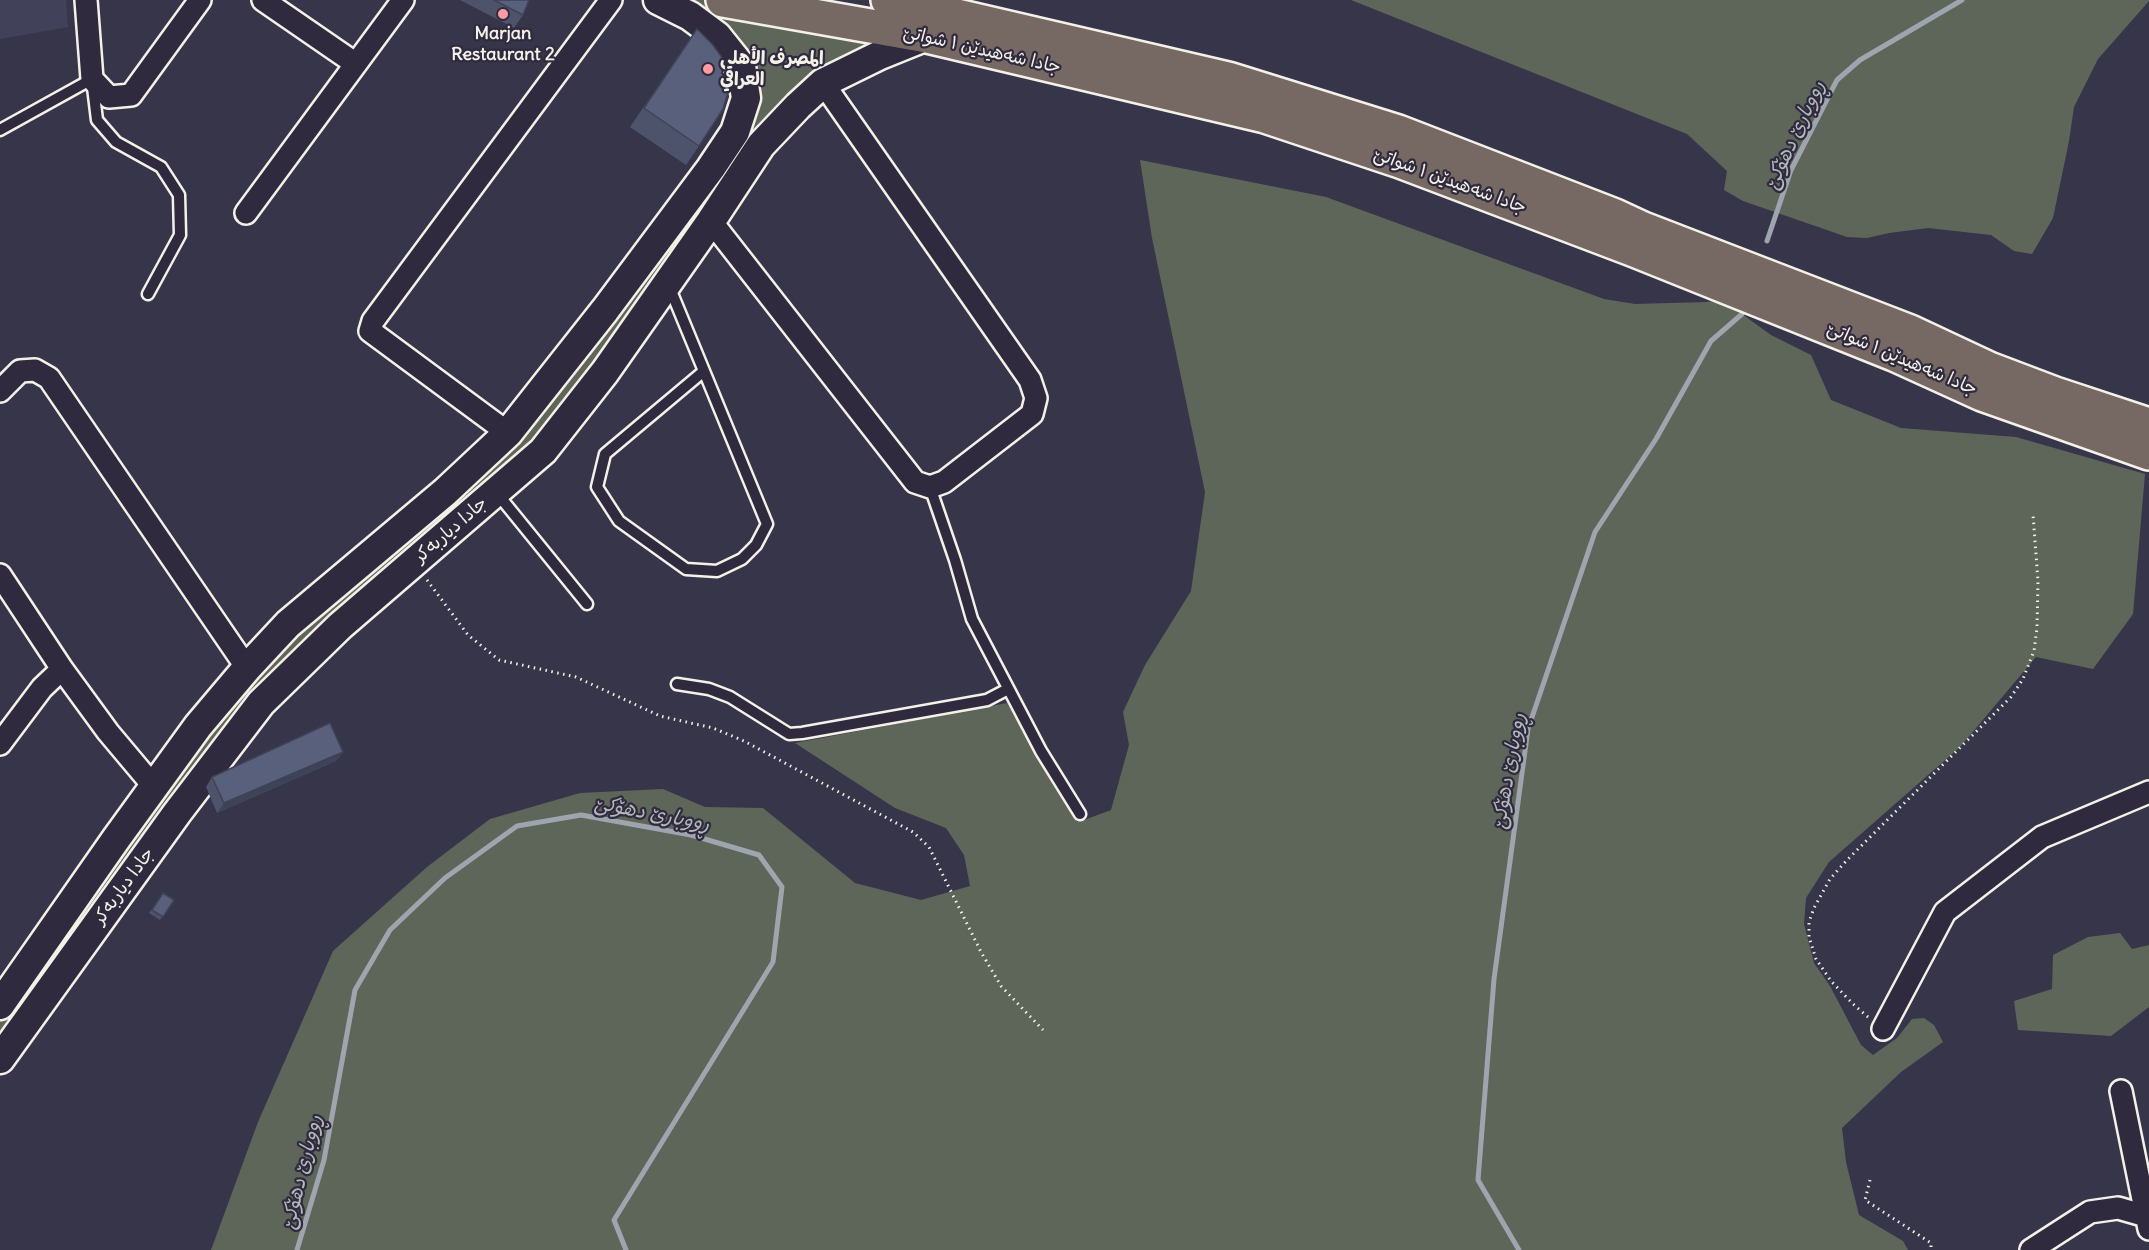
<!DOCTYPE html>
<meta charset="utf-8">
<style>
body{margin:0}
canvas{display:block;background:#37354a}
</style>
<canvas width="2149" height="1250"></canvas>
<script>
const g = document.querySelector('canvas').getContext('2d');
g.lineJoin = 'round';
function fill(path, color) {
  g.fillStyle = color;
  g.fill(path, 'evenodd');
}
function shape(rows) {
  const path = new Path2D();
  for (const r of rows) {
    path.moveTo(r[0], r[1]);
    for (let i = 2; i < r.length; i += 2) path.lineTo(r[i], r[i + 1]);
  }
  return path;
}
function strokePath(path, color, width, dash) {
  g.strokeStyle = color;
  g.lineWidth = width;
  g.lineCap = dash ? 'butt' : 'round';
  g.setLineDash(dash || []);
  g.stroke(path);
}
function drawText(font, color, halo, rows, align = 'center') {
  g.font = font + ' Delius,"Playpen Sans Arabic",sans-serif';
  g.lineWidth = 4.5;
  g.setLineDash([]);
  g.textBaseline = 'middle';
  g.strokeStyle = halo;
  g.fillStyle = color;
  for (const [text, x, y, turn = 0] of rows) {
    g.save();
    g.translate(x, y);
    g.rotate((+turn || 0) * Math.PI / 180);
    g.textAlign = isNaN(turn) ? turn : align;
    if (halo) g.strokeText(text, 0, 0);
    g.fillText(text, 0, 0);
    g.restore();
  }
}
const built = shape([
 [0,0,66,0,68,27,0,39]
]);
const green = shape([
 [658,0,723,0,927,36,823,83,543,451,340,626,0,1059,0,1005,198,726,445,492,711,168,740,66],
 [1351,0,2149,0,2149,1,2098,59,2074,107,2069,141,2053,218,2032,254,2014,251,1991,235,1928,228,1889,233,1867,238,1847,237,1743,201,1724,190,1727,171,1687,134],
 [1140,160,1326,197,1604,299,1635,304,1707,302,1730,299,1742,314,1771,335,1811,355,1831,400,1901,428,2016,437,2145,474,2133,614,2093,669,2036,657,1960,747,1829,862,1806,898,1804,924,1814,963,1830,986,1861,1045,1873,1055,1897,1038,1912,1019,1924,1018,1934,1025,1943,1042,1901,1072,1842,1128,1846,1162,1859,1215,1903,1241,1908,1250,211,1250,258,1122,333,951,427,867,490,819,580,793,663,789,705,807,763,808,855,883,921,900,970,886,964,855,946,828,895,808,795,743,1007,703,1069,809,1084,820,1111,810,1129,745,1123,712,1145,665,1191,591,1205,492,1152,238],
 [2120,933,2132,949,2149,945,2149,1007,2111,1036,2018,1030,2014,1001,2052,989,2053,955,2088,937]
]);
const stream = shape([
 [1767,241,1791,170,1837,80,1860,60,1962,0],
 [297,1250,324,1160,355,990,390,930,445,878,517,826,581,815,691,835,759,855,782,887,773,962,614,1220,626,1250],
 [1519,1250,1478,1180,1494,979,1528,729,1595,532,1656,439,1711,341,1742,314,1744,307]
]);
const path = shape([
 [427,580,468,635,499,660,576,677,660,716,713,728,744,741,913,832,929,847,981,952,1001,986,1043,1030],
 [1868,1017,1853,1004,1831,981,1816,959,1809,937,1809,922,1814,908,1830,879,1847,860,2011,697,2023,679,2034,651,2037,628,2038,581,2033,515],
 [1870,1180,1865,1200,1931,1243,1931,1250]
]);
const service = shape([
 [0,130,92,79,97,120,116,142,161,167,179,195,180,235,148,294],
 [669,286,767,524,756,545,742,559,717,571,686,569,619,521,597,487,605,454,704,371],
 [930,487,955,560,972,619,1041,751,1080,814],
 [496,492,587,604],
 [677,684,709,689,730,697,789,734,802,733,987,700,1008,689]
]);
const minor = shape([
 [86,0,92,79,109,97,131,95,200,0],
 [263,0,356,64],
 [246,213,403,0],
 [711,221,915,482,930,487,944,482,1032,414,1036,398,1030,380,823,83],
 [0,391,20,371,35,370,49,378,247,668],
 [508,433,370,331,373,321,611,0],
 [0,575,62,669,108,732,155,788],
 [0,744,42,688,62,669],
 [1883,1029,1945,912,2042,837,2149,792],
 [2121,1091,2149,1229],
 [2031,1250,2090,1212,2118,1208,2146,1216]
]);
const secondary = shape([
 [0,1005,116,839,198,726,247,668,288,624,445,492,508,433,605,310,711,168,735,132,746,98,741,66,717,36,690,16,658,0],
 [0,1059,177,813,261,703,340,626,543,451,605,372,711,221,761,145,798,106,823,83,880,55,927,36]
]);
const primary = shape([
 [723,0,927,36,1265,116,1400,161,1632,249,1894,354,1982,394,2149,453],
 [888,0,1228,79,1398,132,1615,216,1643,229,1910,332,1989,369,2055,394,2149,425]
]);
const wall = shape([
 [460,0,529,0,523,15,514,28],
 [697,29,699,146,686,165,630,127],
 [343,752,336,761,217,813,206,787,212,777],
 [163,893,174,900,160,920,149,913]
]);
const shadedWall = shape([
 [343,752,336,761,217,813,224,803]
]);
const building = shape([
 [494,0,529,0,523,15,494,0],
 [697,29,713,45,723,59,728,75,728,92,723,109,699,146,644,108,697,29],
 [330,723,343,752,224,803,212,777,330,723],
 [163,893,174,900,163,917,152,910,163,893]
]);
const markers = [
 [503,14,6,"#ff9aa2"],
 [708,69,6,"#ff9aa2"]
];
const poiNames = [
 ["Marjan",503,34],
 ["Restaurant 2",503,55],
 ["المصرف الأهلي",720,59,"left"],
 ["العراقي",720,80,"left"]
];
const streetNames = [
 ["جادا شەهیدێن ١ شواتێ",982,50,13],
 ["جادا شەهیدێن ١ شواتێ",1450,181,20],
 ["جادا شەهیدێن ١ شواتێ",1902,359,23],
 ["جادا دیاربه‌كر",451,530,-41],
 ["جادا دیاربه‌كر",124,886,-54]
];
const waterNames = [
 ["ڕووبارێ دهۆكێ",1795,135,-65],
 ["ڕووبارێ دهۆكێ",1509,771,-80],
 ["ڕووبارێ دهۆكێ",652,814,11],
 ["ڕووبارێ دهۆكێ",302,1172,-76]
];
fill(built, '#414259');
fill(green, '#5e6659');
strokePath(stream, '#9fa5af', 5);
strokePath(service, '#f4f1e8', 15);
strokePath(minor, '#f4f1e8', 26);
strokePath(secondary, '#f4f1e8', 33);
strokePath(primary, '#f4f1e8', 38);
strokePath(path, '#f4f1e8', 3, [1.5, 4.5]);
strokePath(service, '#2f2a3d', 10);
strokePath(minor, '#2f2a3d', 21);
strokePath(secondary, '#2f2a3d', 28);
strokePath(primary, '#766964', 33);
fill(wall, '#4d536b');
fill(shadedWall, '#3e4357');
fill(building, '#59607c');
strokePath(building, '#3e4357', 1.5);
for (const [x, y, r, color] of markers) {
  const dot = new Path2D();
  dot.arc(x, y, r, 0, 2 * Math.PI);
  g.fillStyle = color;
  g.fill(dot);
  strokePath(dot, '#2f2a3d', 2);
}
drawText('bold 18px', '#f4f1e8', '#2f2a3d', poiNames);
drawText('18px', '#f4f1e8', '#2f2a3d', streetNames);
drawText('italic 20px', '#b4b8bd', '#2f2a3d', waterNames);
</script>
